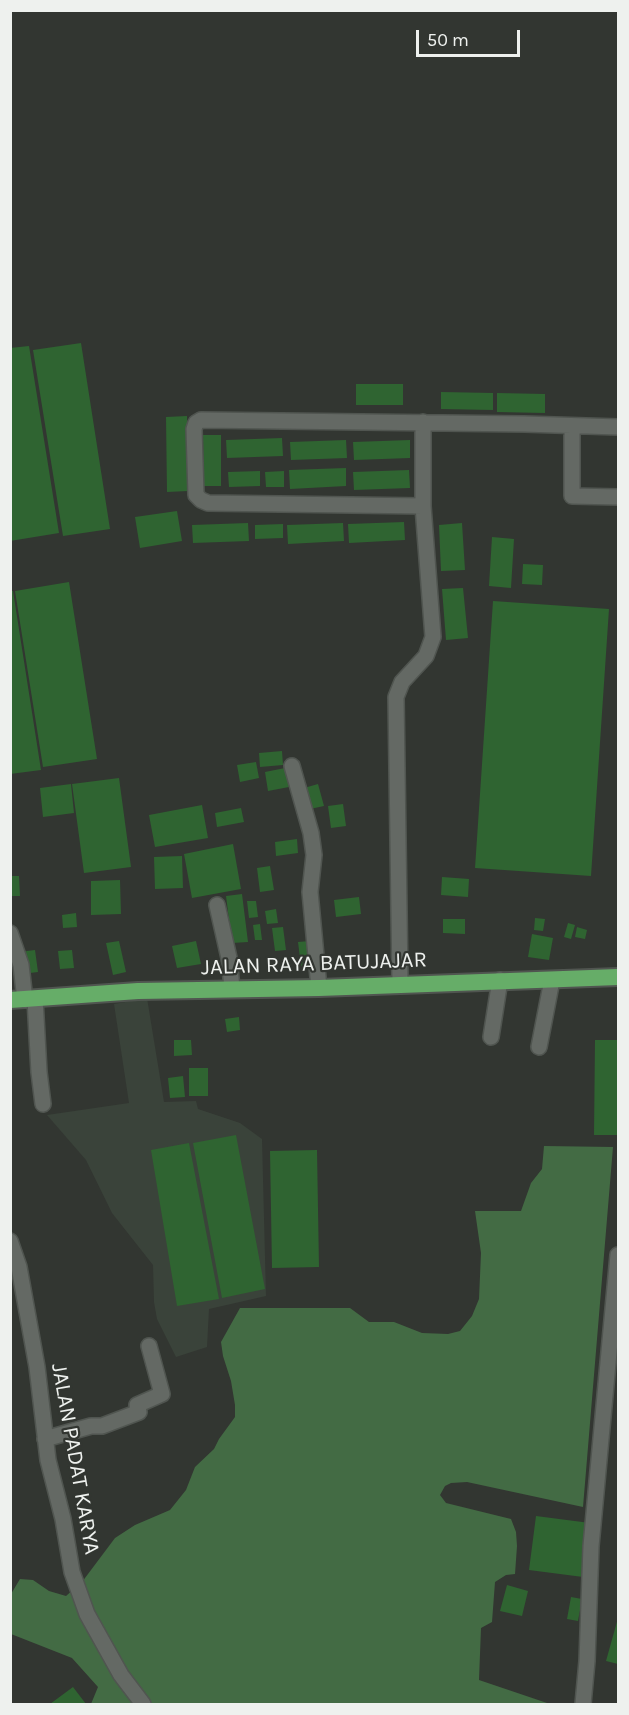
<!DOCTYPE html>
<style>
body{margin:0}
#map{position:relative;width:629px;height:1715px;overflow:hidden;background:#323631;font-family:Karla,sans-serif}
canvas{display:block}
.frame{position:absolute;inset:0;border:12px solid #eef1ee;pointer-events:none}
.scale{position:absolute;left:416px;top:30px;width:104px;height:27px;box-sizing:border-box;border:3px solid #eef1ee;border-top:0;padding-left:8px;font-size:18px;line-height:21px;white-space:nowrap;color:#eef1ee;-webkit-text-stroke:4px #323631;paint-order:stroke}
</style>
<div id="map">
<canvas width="629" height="1715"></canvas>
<div class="frame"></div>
<div class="scale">50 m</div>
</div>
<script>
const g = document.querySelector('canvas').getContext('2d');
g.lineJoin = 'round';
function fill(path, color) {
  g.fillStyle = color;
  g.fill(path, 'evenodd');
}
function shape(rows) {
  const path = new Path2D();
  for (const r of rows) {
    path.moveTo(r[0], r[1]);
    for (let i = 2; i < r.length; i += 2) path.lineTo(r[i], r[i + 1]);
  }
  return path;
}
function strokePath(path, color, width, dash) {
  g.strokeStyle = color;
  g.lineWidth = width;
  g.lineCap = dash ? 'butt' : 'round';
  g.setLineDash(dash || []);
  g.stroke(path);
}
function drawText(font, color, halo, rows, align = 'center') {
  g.font = font + ' Karla,sans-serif';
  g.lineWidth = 4.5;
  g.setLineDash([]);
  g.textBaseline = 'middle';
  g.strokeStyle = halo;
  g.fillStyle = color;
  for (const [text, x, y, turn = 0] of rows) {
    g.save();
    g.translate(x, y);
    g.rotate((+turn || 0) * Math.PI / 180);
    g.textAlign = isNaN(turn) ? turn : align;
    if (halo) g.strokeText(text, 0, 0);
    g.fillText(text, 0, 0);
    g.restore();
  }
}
const built = shape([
 [147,998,164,1102,196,1101,198,1109,240,1123,262,1139,266,1296,209,1309,207,1347,176,1357,157,1319,154,1302,153,1265,112,1213,86,1160,47,1115,129,1103,114,1004]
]);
const green = shape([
 [544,1146,613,1147,583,1507,467,1482,451,1483,445,1486,440,1495,446,1503,511,1519,516,1532,517,1546,515,1574,506,1575,495,1582,492,1622,481,1628,479,1680,550,1704,91,1704,98,1687,72,1658,11,1634,11,1594,20,1579,33,1580,49,1591,66,1596,82,1582,115,1538,135,1525,170,1510,186,1490,195,1467,214,1449,219,1439,235,1417,235,1405,231,1381,223,1356,221,1342,240,1308,350,1308,369,1322,394,1322,422,1333,448,1334,460,1331,472,1316,479,1299,481,1253,475,1211,521,1211,531,1183,542,1169]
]);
const building = shape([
 [81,343,110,529,63,536,33,350],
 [29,346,59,533,10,541,10,348],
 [356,384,403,384,403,405,356,405],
 [441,392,493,393,493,410,441,409],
 [497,393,545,394,545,413,497,412],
 [187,416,188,491,167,492,166,417],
 [203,435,221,435,221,486,204,486],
 [282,438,283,456,227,458,226,440],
 [346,440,347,458,291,460,290,442],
 [410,440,410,458,354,460,353,442],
 [346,468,346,486,290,489,289,470],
 [409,470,410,488,354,490,353,472],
 [260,471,260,486,229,487,228,472],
 [284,471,284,487,266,487,265,472],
 [177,511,182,541,140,548,135,517],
 [404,522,405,540,349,543,348,524],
 [248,523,249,541,193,543,192,525],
 [343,523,344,541,288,544,287,525],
 [462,523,465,570,441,571,439,525],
 [283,524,283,538,255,539,255,525],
 [492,537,514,539,511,588,489,586],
 [523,564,543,565,542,585,522,584],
 [69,582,97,759,43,767,15,591],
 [463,588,468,638,446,640,442,589],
 [10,591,13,591,41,770,10,774],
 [493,601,609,609,591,876,475,868],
 [282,751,283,765,260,767,259,753],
 [256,762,259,778,240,782,237,765],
 [285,768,289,787,268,791,265,772],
 [119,778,131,867,84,873,72,784],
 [71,784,74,813,43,817,40,788],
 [318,784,324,806,310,809,304,788],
 [343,804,346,826,331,828,328,806],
 [202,805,208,838,155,847,149,815],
 [241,808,244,822,217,827,215,813],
 [297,839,298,853,276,856,275,842],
 [233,844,241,889,192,898,184,854],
 [182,856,183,888,155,889,154,857],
 [270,866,274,890,260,892,257,868],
 [10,876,19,876,20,896,10,896],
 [442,877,469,879,468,897,441,895],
 [120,880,121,914,91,915,91,881],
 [242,894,248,942,232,943,226,896],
 [359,897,361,914,336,917,334,900],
 [247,901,256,901,258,917,249,918],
 [276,909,278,923,267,924,265,911],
 [76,913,77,927,63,928,62,915],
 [535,918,545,919,543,931,534,930],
 [443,919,465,919,465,934,443,933],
 [568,923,575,925,571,939,564,937],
 [260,924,262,940,255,940,253,925],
 [283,927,286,950,275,951,272,928],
 [577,927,587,930,585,939,575,937],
 [532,934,553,938,549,960,528,957],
 [119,941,126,972,113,975,106,943],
 [196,941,201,964,177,968,172,946],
 [310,941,313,964,301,966,298,942],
 [35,950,38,972,22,974,19,952],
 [72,950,74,968,60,969,58,951],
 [239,1017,240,1030,227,1032,225,1019],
 [174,1040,191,1040,192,1055,174,1056],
 [595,1040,618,1040,618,1135,594,1135],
 [189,1068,208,1068,208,1096,189,1096],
 [183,1076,185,1097,170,1098,168,1078],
 [236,1135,265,1289,222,1298,193,1143],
 [189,1143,219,1299,177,1306,151,1150],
 [317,1150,319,1267,272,1268,270,1151],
 [536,1516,590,1523,583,1577,529,1570],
 [507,1585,528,1591,522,1616,500,1611],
 [571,1597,582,1599,578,1621,567,1619],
 [618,1618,618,1664,606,1661],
 [73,1687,86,1704,50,1704]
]);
const minor = shape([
 [572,427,572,496,618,497],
 [423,506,208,503,201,500,196,495,194,429,196,423,201,420,524,424,618,427],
 [292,766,311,833,314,855,310,892,319,988],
 [217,905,229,958,232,988],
 [10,933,21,965,25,1000],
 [400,983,396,697,402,682,426,656,433,637,423,506,423,422],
 [35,999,39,1072,43,1104],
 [491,1037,500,980],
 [539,1047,552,980],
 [10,1241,19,1267,37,1367,48,1460,63,1519,72,1572,87,1614,121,1675,143,1704],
 [45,1439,91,1426,102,1426,139,1412,137,1405,162,1394,149,1346],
 [583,1704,587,1661,591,1546,618,1255]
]);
const trunk = shape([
 [10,1000,138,991,319,988,618,977]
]);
const streetNames = [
 ["JALAN RAYA BATUJAJAR",314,964,-2],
 ["JALAN PADAT KARYA",75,1459,80]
];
fill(built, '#3a433a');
fill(green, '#436b44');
fill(building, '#2f6431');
strokePath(minor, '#505550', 18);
strokePath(trunk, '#505550', 20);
strokePath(minor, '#646964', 15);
strokePath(trunk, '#66ad68', 16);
drawText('22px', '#eef1ee', '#323631', streetNames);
</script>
